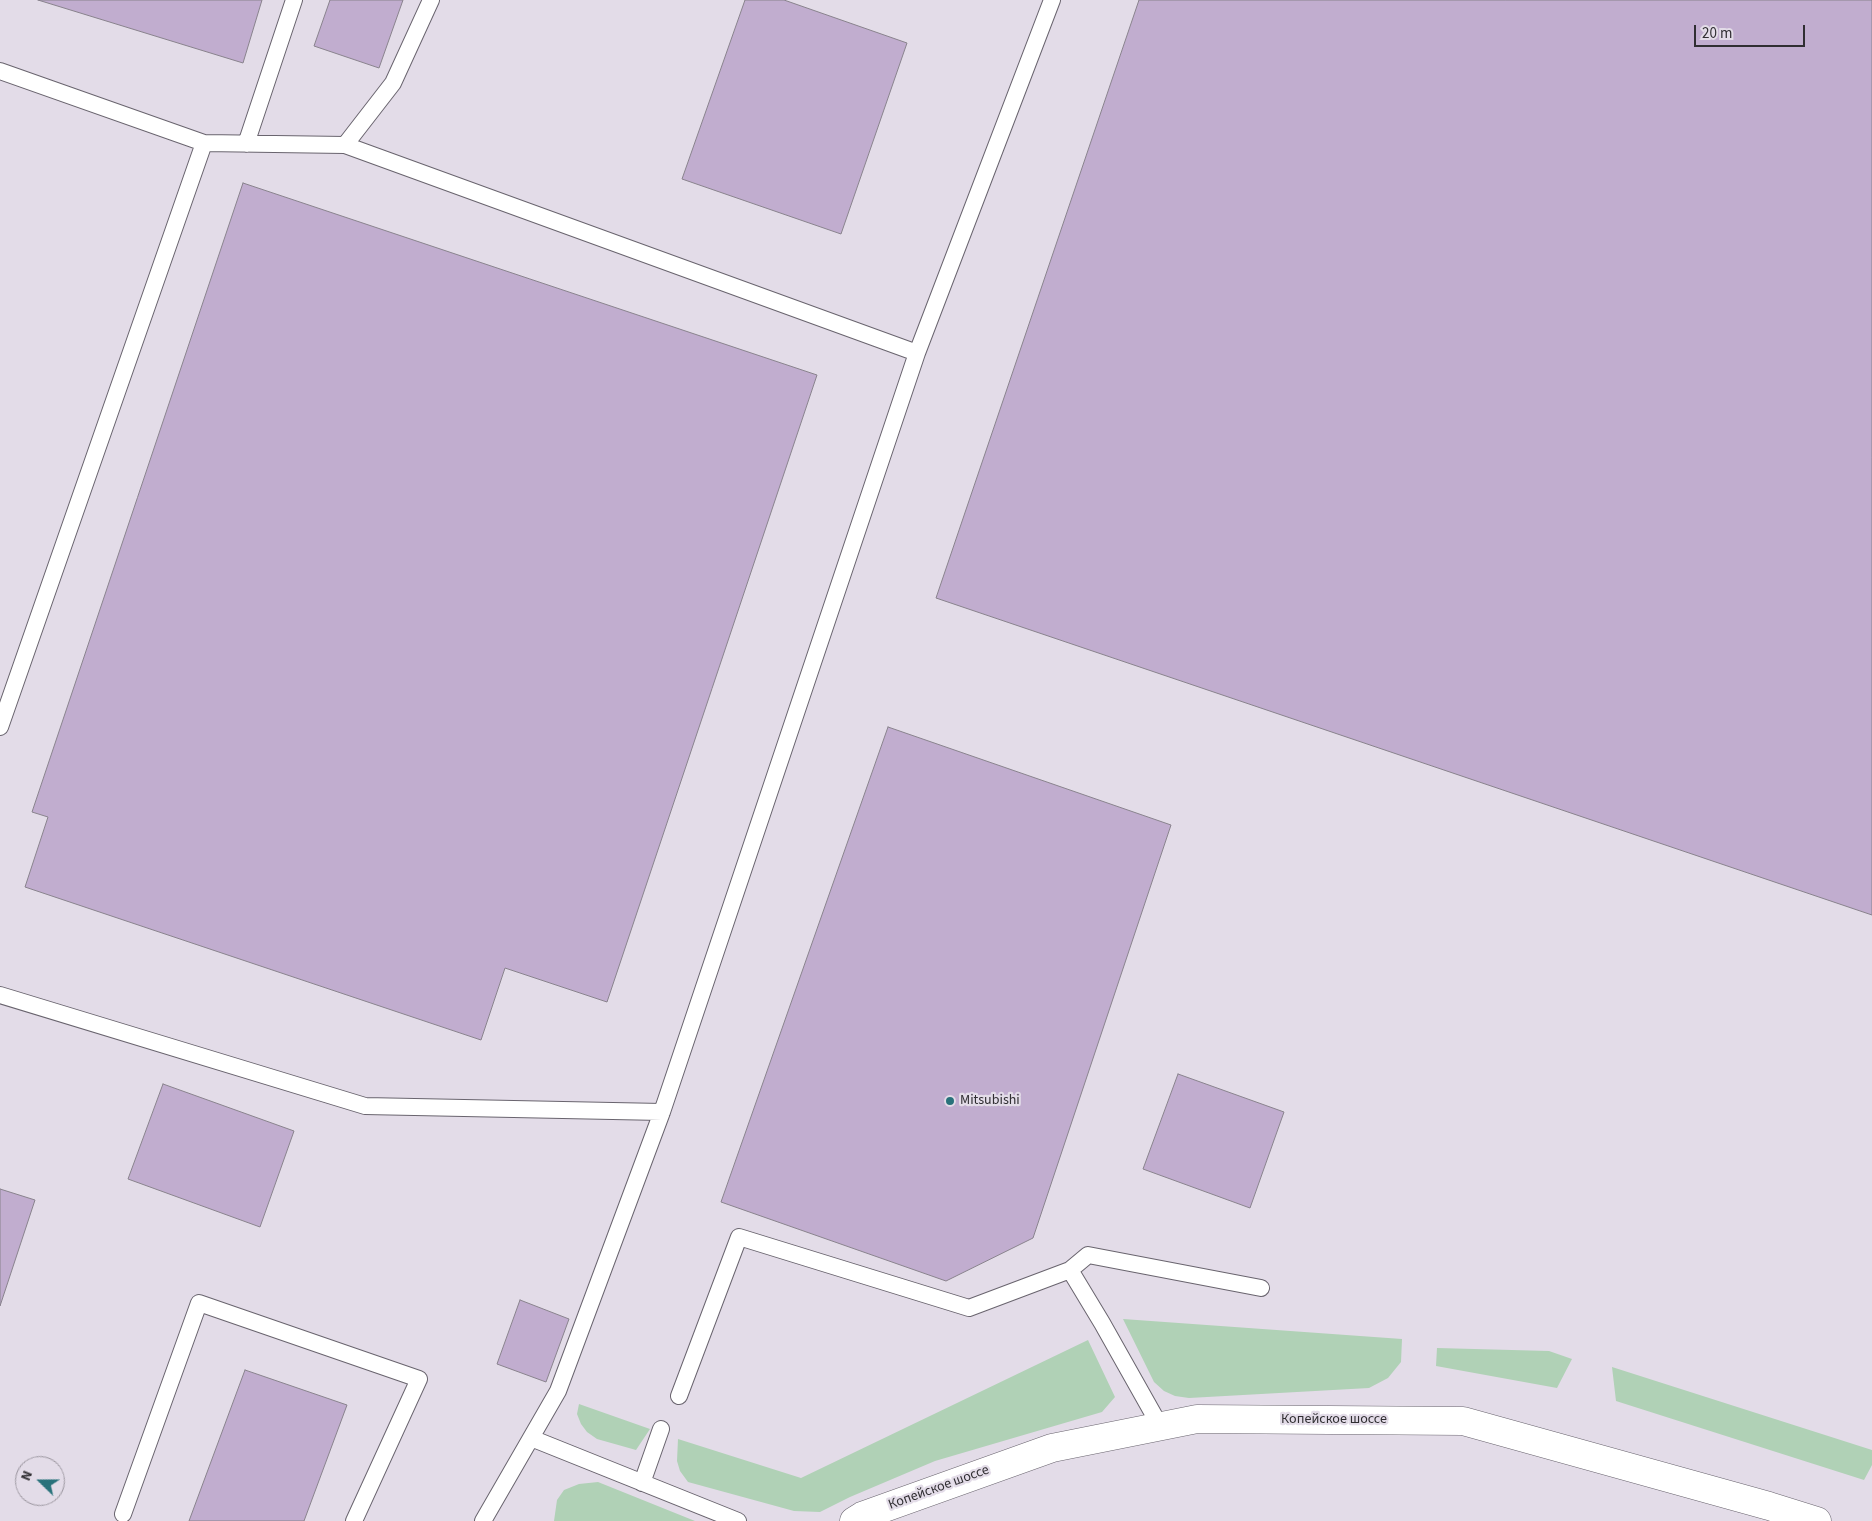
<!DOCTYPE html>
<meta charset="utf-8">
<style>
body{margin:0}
#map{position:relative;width:1872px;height:1521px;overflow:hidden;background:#e3dce8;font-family:"Source Sans 3",sans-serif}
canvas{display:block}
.north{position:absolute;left:15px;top:1456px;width:50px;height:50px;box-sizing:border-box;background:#e3dce8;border:1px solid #9b969f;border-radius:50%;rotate:292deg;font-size:14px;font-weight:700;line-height:20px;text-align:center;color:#302e32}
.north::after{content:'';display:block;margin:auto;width:18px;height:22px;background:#29727b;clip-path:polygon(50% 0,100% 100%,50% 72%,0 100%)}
.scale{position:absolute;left:1694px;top:25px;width:111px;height:22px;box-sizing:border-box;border:2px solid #302e32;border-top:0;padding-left:6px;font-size:15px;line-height:18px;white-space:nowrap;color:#302e32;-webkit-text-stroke:4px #e3dce8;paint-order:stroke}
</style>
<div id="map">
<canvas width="1872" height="1521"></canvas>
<div class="north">N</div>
<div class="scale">20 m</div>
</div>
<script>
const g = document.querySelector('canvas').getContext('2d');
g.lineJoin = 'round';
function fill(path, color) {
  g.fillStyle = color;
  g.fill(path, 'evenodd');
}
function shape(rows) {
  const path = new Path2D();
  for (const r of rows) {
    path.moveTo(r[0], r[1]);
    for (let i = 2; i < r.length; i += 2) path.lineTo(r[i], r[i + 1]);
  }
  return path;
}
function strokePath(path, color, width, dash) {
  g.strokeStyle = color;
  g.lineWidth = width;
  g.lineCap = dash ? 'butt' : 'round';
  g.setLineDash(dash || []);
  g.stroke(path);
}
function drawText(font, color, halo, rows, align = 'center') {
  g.font = font + ' "Source Sans 3",sans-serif';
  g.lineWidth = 4.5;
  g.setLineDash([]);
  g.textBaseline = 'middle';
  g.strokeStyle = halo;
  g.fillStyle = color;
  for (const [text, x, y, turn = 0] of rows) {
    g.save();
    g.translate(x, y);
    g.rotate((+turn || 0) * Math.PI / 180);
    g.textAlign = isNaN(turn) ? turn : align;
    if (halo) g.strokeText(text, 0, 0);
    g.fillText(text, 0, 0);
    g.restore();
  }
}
const green = shape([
 [1123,1319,1402,1339,1401,1362,1388,1378,1369,1388,1189,1398,1175,1396,1164,1391,1154,1382],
 [1088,1340,1115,1397,1102,1412,935,1461,850,1497,820,1512,794,1511,688,1482,680,1471,677,1461,678,1439,801,1478],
 [1437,1348,1549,1351,1572,1359,1557,1388,1436,1366],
 [1612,1367,1872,1450,1872,1465,1864,1480,1616,1401],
 [579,1404,650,1429,636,1450,597,1439,587,1432,581,1424,577,1414],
 [598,1482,695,1521,554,1521,557,1500,564,1490,579,1484]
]);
const building = shape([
 [38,0,262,0,243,63,38,0],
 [330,0,403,0,379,68,314,46,330,0],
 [745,0,784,0,907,43,841,234,682,179,745,0],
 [1139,0,1872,0,1872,915,936,598,1139,0],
 [243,183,817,375,607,1002,505,968,481,1040,25,887,48,817,32,812,243,183],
 [888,727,1171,825,1033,1238,946,1281,721,1202,888,727],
 [1178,1074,1284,1112,1250,1208,1143,1169,1178,1074],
 [163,1084,294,1131,260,1227,128,1179,163,1084],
 [0,1189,35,1200,0,1306,0,1189],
 [520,1300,569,1319,546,1382,497,1364,520,1300],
 [245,1370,347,1405,304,1521,189,1521,245,1370]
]);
const lane = shape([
 [0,71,204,143,345,145,917,353,662,1112,558,1391,483,1521],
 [246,144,294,0],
 [345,145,393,83,431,0],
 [917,353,1052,0],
 [0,727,204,143],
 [0,995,365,1106,662,1112],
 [1070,1270,1102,1323,1160,1426],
 [679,1396,739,1237,969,1308,1070,1270,1088,1255,1261,1288],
 [531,1438,738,1521],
 [642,1483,661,1429],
 [123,1514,199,1303,419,1379,354,1521]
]);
const street = shape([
 [854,1521,862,1516,1052,1448,1197,1419,1463,1421,1769,1506,1817,1521]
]);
const markers = [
 [950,1101,5,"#29727b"]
];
const poiNames = [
 ["Mitsubishi",960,1101]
];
const streetNames = [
 ["Копейское шоссе",1334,1420],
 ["Копейское шоссе",939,1488,-20]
];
fill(green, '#b0d1b6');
fill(building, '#c1adcf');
strokePath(building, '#89838d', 1);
strokePath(lane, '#69646e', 18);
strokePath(street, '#69646e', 29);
strokePath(lane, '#fff', 16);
strokePath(street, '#fff', 28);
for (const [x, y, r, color] of markers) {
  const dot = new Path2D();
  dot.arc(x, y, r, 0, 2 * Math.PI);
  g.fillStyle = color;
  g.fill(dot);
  strokePath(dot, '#e3dce8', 2);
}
drawText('14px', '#302e32', '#e3dce8', poiNames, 'left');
drawText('14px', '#302e32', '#e3dce8', streetNames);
</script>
